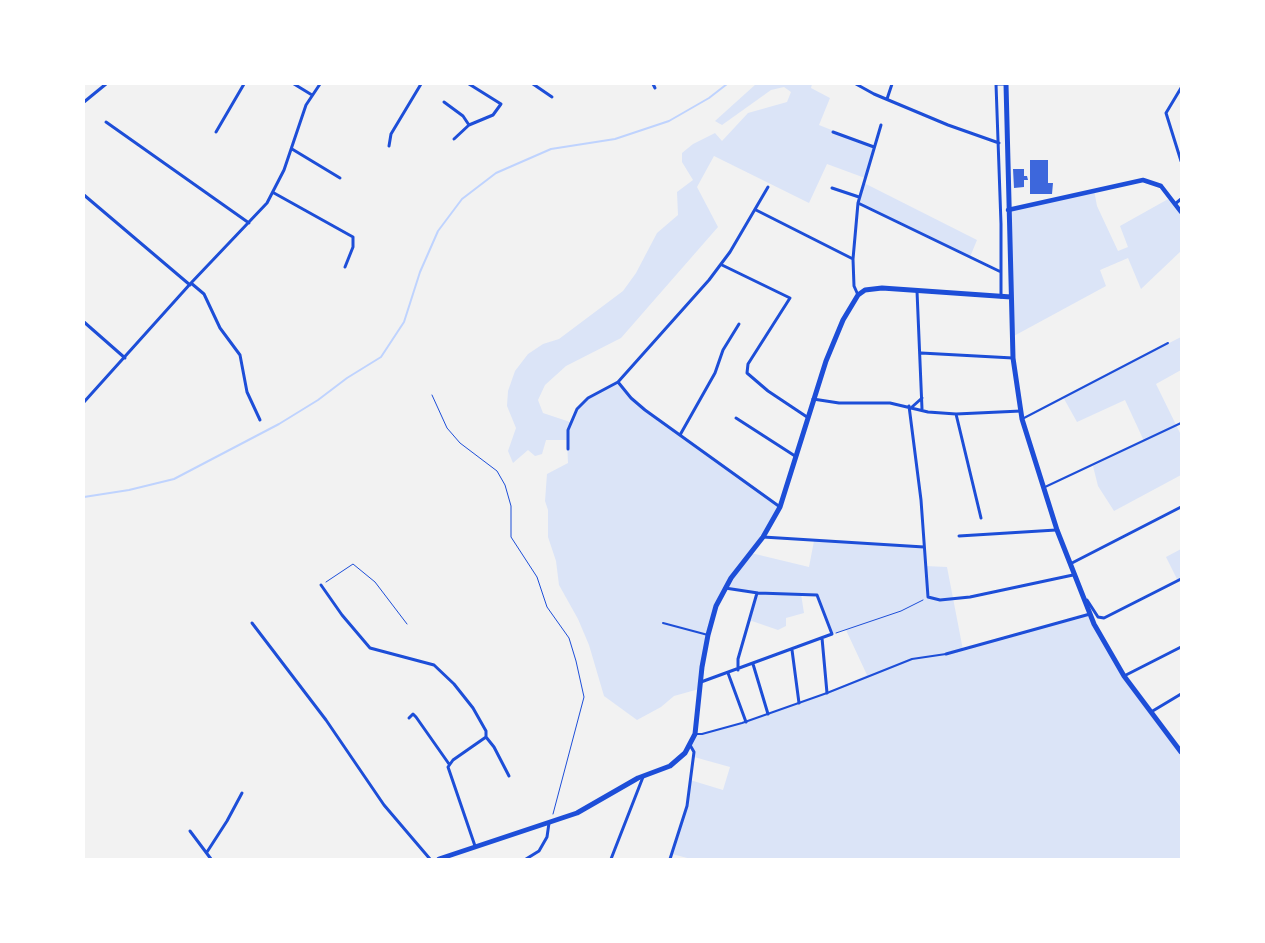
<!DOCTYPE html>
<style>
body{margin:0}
#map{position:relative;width:1265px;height:943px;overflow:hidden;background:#f2f2f2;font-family:"Open Sans",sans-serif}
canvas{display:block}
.frame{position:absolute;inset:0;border:85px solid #fff;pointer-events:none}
</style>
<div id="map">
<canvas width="1265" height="943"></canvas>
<div class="frame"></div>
</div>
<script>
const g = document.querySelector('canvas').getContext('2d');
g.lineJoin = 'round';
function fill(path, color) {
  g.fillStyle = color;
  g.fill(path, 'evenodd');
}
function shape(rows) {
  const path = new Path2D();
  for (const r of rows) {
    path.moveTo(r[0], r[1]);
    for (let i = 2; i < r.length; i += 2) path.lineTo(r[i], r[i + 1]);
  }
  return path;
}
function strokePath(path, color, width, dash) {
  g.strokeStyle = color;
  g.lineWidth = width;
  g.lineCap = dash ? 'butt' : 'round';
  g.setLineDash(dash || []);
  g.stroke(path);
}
const green = shape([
 [756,84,812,84,811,88,830,98,819,125,874,147,865,178,827,164,809,203,714,156,697,187,718,227,621,338,566,366,545,385,538,400,543,413,570,422,582,403,618,382,631,398,780,507,751,553,809,567,814,541,924,547,925,566,947,567,963,650,1090,614,1110,655,1181,752,1181,859,691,859,672,854,687,806,690,780,723,790,730,767,694,757,690,745,695,734,702,734,742,723,827,693,867,675,846,630,832,634,817,595,801,594,804,613,786,618,786,626,778,630,749,620,757,593,725,588,716,606,699,689,674,696,661,707,637,720,604,696,589,645,578,619,559,585,556,561,548,537,548,510,545,501,547,474,568,463,567,440,546,440,542,454,535,456,528,450,513,463,508,451,516,428,507,406,508,391,515,371,528,354,543,344,559,339,623,291,636,273,657,233,678,215,677,192,693,180,682,162,682,153,693,144,715,133,722,141,748,113,787,102,791,92,784,87,771,90,722,125,715,121],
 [864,183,977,240,970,257,858,203],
 [1094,190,1097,206,1118,251,1128,247,1120,226,1170,198,1181,212,1181,251,1141,289,1128,258,1100,270,1106,286,1012,337,1008,210],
 [1181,337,1181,370,1156,384,1181,435,1181,475,1114,511,1098,486,1093,466,1144,441,1125,400,1077,422,1063,397],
 [1181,549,1181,579,1178,581,1166,557]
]);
const stream = shape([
 [84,497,129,490,174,479,279,424,318,400,347,378,381,357,404,322,420,272,438,231,462,199,496,173,551,149,615,139,669,121,709,98,727,84]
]);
const building = shape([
 [1030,160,1048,160,1048,183,1053,183,1052,194,1030,194],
 [1013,169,1024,169,1024,176,1027,176,1028,180,1024,180,1024,187,1014,188]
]);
const path = shape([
 [432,395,447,428,460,443,497,471,505,485,511,506,511,537,537,577,547,607,569,638,576,661,584,697,553,814],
 [326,582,353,564,375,582,407,624],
 [836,633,901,611,923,600]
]);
const service = shape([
 [1024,418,1168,343],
 [1045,487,1181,423],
 [663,623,708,635],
 [695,734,702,734,742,723,827,693,912,659,946,654]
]);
const minor = shape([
 [294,84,312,95],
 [533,84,552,97],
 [653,84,655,88],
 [856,84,874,94,948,125,999,143],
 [996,84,1001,224,1001,297],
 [996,84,1005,84],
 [1181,88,1166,113,1181,161],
 [887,99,892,84],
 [84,102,106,84],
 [444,102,463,116,469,125],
 [106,122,249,223],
 [216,132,244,84],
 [833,132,874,147],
 [454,139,469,125,493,115,501,104,469,84],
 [389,146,391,134,421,84],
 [292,149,340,178],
 [832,188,859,197],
 [274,193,353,237,353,247,345,267],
 [84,195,190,285],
 [858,203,1001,272],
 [1175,204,1181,199],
 [756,210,853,259],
 [722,265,790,298,748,364,747,373,768,391,807,417],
 [191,283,204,294,220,328,240,355,247,392,260,420],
 [917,291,922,409],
 [858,295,854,286,853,259,858,203,881,125],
 [84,322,125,358],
 [921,353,1013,358],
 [618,382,631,398,645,410,780,507],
 [813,399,839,403,890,403,928,412,956,414,1021,411],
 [84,402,191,283,267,203,284,170,306,105,320,84],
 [909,406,921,500,928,597,940,600,970,597,1073,575],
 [912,407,922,398],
 [956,414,981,518],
 [736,418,795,456],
 [680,435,715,373,723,350,739,324],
 [568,449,568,430,577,409,588,398,618,382,709,280,730,252,768,187],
 [959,536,1056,530],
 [763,537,924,547],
 [1070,564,1181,507],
 [321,585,342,615,370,648,434,665,454,684,473,708,486,731,486,737,453,760,448,767,475,846],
 [1087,600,1098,617,1104,618,1181,579],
 [252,623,326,720,384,805,430,859],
 [822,638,827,693],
 [792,650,799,703],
 [946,654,1090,614],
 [753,664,768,714],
 [738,670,738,659,757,593],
 [728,673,746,722],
 [1124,676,1181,647],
 [701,682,832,634,817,595,758,593,725,588],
 [1151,712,1181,694],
 [409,718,413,714,416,717,449,764],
 [486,737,494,747,509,776],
 [190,831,211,859],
 [207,852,227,821,242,793],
 [526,859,539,851,547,837,549,823],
 [611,859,643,777],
 [670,859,687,806,694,752,690,745]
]);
const tertiary = shape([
 [1008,210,1143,180,1161,186,1181,212]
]);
const secondary = shape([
 [1006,84,1013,358,1022,419,1057,530,1094,624,1124,676,1181,752],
 [439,859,577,813,638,778,670,766,685,753,695,734,702,667,708,635,716,606,731,578,763,537,780,507,826,361,843,320,858,295,865,290,882,288,1011,297]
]);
fill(green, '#dbe4f7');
strokePath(stream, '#bfd3fe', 2);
fill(building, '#3d67dc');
strokePath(path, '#1d4ed8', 1);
strokePath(service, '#1d4ed8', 2);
strokePath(minor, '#1d4ed8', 3);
strokePath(tertiary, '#1d4ed8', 4.5);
strokePath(secondary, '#1d4ed8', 5);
</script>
